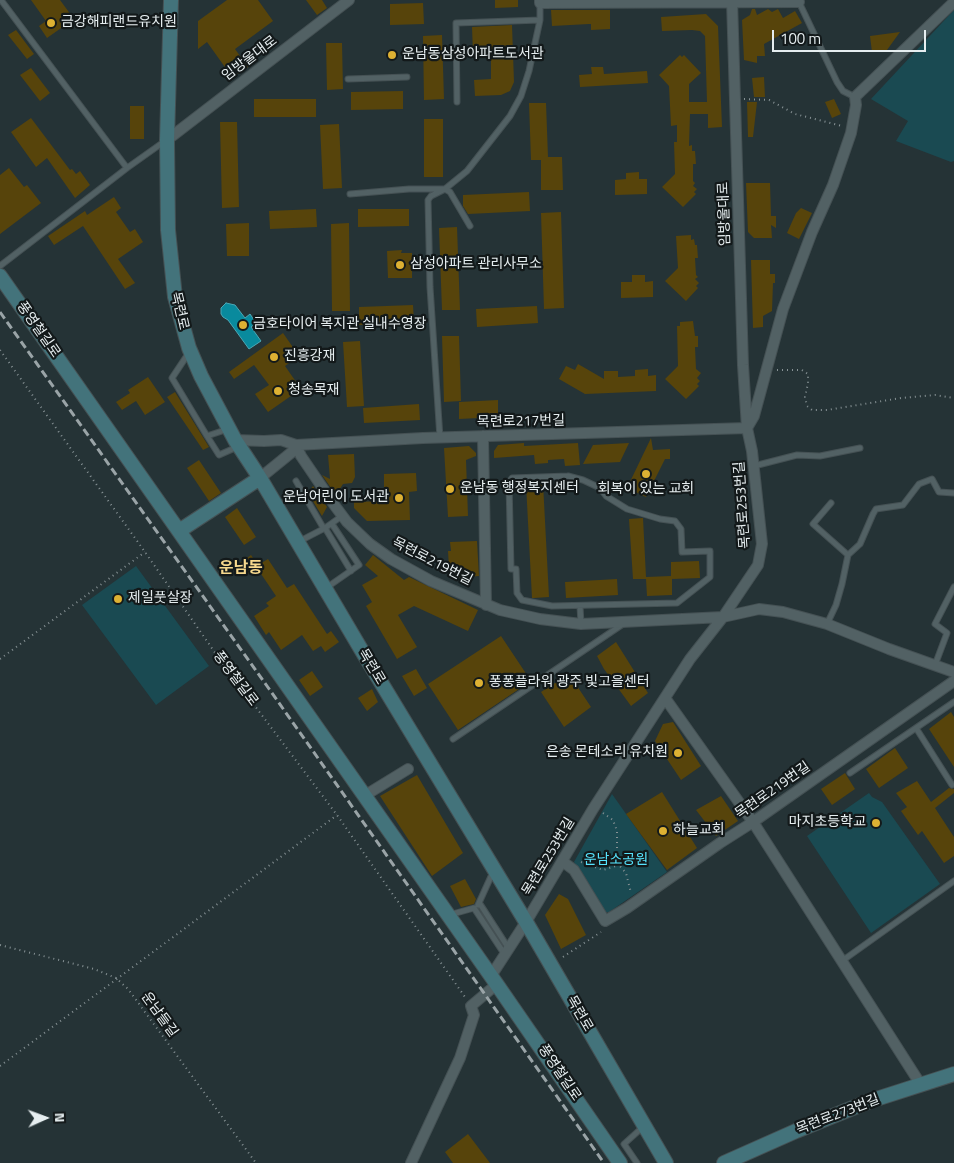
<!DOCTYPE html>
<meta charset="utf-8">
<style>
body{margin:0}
#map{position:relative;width:954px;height:1163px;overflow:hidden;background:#253336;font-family:"Titillium Web",sans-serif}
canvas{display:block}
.north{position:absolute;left:20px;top:1093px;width:50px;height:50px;-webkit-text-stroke:4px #13191a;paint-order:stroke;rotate:88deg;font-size:14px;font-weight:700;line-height:20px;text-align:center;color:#e6eef0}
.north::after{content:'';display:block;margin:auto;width:18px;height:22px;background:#e6eef0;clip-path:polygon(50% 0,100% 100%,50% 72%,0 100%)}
.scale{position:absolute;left:772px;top:30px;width:154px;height:22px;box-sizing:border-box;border:2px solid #e6eef0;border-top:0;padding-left:6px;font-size:15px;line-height:18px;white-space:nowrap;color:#e6eef0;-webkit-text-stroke:4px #13191a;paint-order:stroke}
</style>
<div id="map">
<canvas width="954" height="1163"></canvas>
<div class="north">N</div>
<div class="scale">100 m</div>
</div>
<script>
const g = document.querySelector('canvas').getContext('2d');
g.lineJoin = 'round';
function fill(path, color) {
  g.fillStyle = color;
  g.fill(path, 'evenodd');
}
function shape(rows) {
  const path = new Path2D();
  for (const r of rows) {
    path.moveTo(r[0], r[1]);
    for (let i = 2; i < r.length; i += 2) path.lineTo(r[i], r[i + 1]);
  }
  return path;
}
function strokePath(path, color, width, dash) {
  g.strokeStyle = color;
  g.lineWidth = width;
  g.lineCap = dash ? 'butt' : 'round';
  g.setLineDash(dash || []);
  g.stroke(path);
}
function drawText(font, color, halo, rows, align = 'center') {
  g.font = font + ' "Titillium Web","Noto Sans KR",sans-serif';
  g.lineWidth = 4.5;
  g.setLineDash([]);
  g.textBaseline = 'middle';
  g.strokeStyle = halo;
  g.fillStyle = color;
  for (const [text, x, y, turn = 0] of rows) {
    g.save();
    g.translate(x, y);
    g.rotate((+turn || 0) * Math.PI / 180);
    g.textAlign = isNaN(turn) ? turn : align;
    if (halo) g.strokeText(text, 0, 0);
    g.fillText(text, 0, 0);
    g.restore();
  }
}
const green = shape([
 [954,10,954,161,951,162,896,141,908,121,871,99],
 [136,566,209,666,156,705,82,605],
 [869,793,872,797,882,802,940,884,871,933,807,836],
 [612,794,667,872,609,912,605,912,601,908,574,862]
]);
const water = shape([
 [226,303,235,305,245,318,250,314,256,323,251,327,261,341,249,349,228,320,223,317,221,314,221,308,226,303]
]);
const building = shape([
 [31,0,60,0,74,19,47,38,39,26,46,21],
 [227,0,258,0,273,21,235,49,248,67,238,74,233,65,227,70,207,42,198,49,198,21],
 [306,0,322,0,327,8,317,15],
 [495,0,518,0,518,7,495,8],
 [423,3,424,24,390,25,390,4],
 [752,9,755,9,757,15,768,9,772,12,778,9,783,18,795,11,802,23,764,44,765,56,757,56,757,63,744,60,742,20,750,15],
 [551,10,610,10,610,29,591,30,591,24,589,24,552,26],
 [706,14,718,26,722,127,708,128,708,114,690,114,689,146,692,145,692,151,695,151,696,164,693,164,693,181,695,183,693,186,697,189,694,192,696,194,683,207,662,187,675,174,674,142,677,142,677,125,671,126,669,86,659,75,680,55,682,57,684,55,701,73,689,84,689,102,707,102,705,36,700,31,692,30,662,31,661,17],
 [512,25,514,82,510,91,501,95,475,96,474,80,491,79,491,53,473,54,472,27],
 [16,30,34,54,27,59,8,35],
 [900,32,887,50,872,52,870,36],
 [442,35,444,99,424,100,423,36],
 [326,43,342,43,343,89,327,90],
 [591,67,603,67,604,74,647,71,648,83,580,87,579,75,592,74],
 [31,68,50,93,40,101,20,75],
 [764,77,765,97,754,97,752,78],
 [403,91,403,109,351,110,351,92],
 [254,99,316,99,316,117,254,117],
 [834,99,841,114,832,118,825,102],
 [747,102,757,102,753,137,748,137],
 [529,103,546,103,548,157,562,157,563,190,541,190,541,160,531,160],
 [130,106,144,106,144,139,130,139],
 [31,118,70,170,72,169,76,174,80,171,90,185,75,198,47,158,36,167,11,132],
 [424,119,443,119,443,177,424,177],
 [220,122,237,122,239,207,222,208],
 [339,124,342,188,323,189,320,125],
 [9,168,24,187,27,185,41,203,0,234,0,175],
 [639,172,639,179,647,179,647,194,615,195,615,180,626,179,626,173],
 [746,183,770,183,771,216,776,216,776,228,771,225,772,238,754,238,748,232],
 [529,192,530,211,468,214,463,206,463,195],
 [114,197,121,208,116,212,130,232,135,229,143,242,118,259,135,283,125,289,83,226,54,245,48,236,85,211,87,215],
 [801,208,812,213,799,239,787,233,796,213],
 [316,209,317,227,270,229,269,211],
 [358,209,409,209,409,226,358,227],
 [561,212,564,308,544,309,541,213],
 [249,223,249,256,227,256,226,224],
 [349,223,350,311,332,311,331,224],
 [457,227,460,310,442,310,439,228],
 [691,235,691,240,694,239,695,245,697,245,698,258,695,258,696,275,698,277,695,279,699,283,696,286,698,288,686,301,665,281,678,268,676,236],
 [402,250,401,253,412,253,412,278,388,278,387,251],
 [751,260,770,260,770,274,775,274,775,283,773,283,772,311,763,316,763,327,753,328],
 [632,275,645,275,645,282,653,281,653,297,621,298,621,282,632,282],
 [413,305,414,323,359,325,359,307],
 [537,306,538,323,477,327,476,309],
 [693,321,695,336,698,336,698,347,695,347,696,369,701,373,697,378,700,381,697,384,699,386,686,399,665,379,678,366,677,326,680,326,680,322],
 [283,333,299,356,285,366,301,389,268,412,255,394,269,385,254,365,234,379,229,372],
 [442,336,459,336,461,401,444,402],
 [360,341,364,406,347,407,343,342],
 [578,364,604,379,604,371,618,371,618,377,635,376,635,370,648,369,648,376,656,375,656,391,585,394,559,379,566,366,575,370],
 [148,377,165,402,145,415,136,401,122,410,116,402,130,393,128,390],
 [175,392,209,447,203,450,167,397],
 [498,400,498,417,459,419,459,402],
 [419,404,420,420,364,423,363,408],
 [651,438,653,450,670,449,670,459,665,459,646,497,627,488],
 [524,443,524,446,578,443,580,465,565,466,564,459,548,460,548,463,535,464,534,455,494,458,494,451,498,445],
 [629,443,620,462,583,464,593,445],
 [469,446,476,453,476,456,466,460,468,516,448,517,444,448],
 [354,454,355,477,352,483,343,484,336,495,322,475,330,479,328,455],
 [199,460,221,493,209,501,187,468],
 [416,473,417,491,409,492,410,520,367,521,354,508,354,502,384,501,384,474],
 [543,483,549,597,534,598,532,598,526,484],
 [313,486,327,507,322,516,308,493],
 [237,508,256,537,244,545,225,517],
 [643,518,646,577,671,576,671,562,699,561,700,578,672,579,672,595,647,596,646,579,633,579,629,519],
 [477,541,479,576,452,578,452,568,449,568,448,551,451,551,450,542],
 [251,555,258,565,268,559,287,588,294,584,327,634,331,631,339,642,325,652,321,646,313,651,302,635,281,650,269,632,266,635,254,616,269,606,266,603,276,596,257,568,245,576,237,565],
 [373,555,404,580,409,577,478,610,468,631,414,606,398,615,417,647,397,659,366,606,372,602,362,585,378,576,365,565],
 [617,579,618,595,566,598,565,582],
 [501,636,531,681,458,730,428,684],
 [616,642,648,693,631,706,604,669,597,656],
 [416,669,427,688,414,696,402,676],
 [312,671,323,687,310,696,299,680],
 [569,674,591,707,564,727,541,692],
 [372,689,378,702,367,711,358,698],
 [951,712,954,717,954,767,929,729],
 [673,722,701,766,681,780,655,741,663,724],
 [895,748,908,768,879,788,866,769],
 [845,773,855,789,832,805,821,789],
 [417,775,463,853,432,876,380,796],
 [917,781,931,802,949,788,954,789,954,793,935,808,954,837,954,856,944,863,922,831,918,835,901,811,907,807,896,793],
 [662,792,697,848,667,870,626,814],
 [721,796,738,821,716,836,696,810],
 [465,879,476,899,474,904,461,907,450,886],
 [559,894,568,899,586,935,561,949,545,915],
 [468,1134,490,1163,453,1163,445,1152]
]);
const path = shape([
 [744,99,769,100,795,114,842,126],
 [0,350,145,552,218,657,337,815,465,997],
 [777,370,802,370,808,374,808,383,805,397,807,406,812,410,827,410,901,398,935,395,954,398],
 [0,659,145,552],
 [603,813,613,820,617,831,617,851,619,865,626,873,631,893],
 [581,862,603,870,619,865],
 [0,945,94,969,116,978,128,989,256,1163],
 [563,957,601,932],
 [0,1066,337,815]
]);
const lane = shape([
 [1,0,127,168],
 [798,0,837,82,843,91,855,97],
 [348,79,407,77],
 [457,102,456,23,540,20],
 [350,194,409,189,445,189,467,171,510,116,521,96,529,71,540,20,540,3],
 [0,266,127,168,165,141],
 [188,354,172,378,207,436,228,429],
 [207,436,219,455,237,447],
 [440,438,430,287,428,200,431,196,445,189,450,192,470,226],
 [754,466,797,455,820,456,860,448],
 [568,476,583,480,600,488,606,496,627,509,660,519,675,521,681,529,682,552,710,551,710,577,677,603,552,606,522,600,517,593,516,569,511,569,509,482,512,478,568,476],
 [296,481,324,529],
 [831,503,813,524,848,555],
 [325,528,351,571],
 [298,542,325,528,342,516],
 [326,588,359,565,332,524],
 [580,606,581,624],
 [827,624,836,605,842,584,848,555,860,544,873,514,876,509,903,505,919,484,932,479,939,492,954,493],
 [935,665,947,633,935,624,954,587],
 [916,728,952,785],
 [453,739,623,624],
 [850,773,954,702],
 [480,904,509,949],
 [478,905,493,872],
 [449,915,474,908,505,955],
 [842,961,954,881],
 [637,1163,624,1144,644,1126]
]);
const street = shape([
 [540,0,540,3,799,2],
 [167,140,349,0],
 [747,428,754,416,783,309,812,232,833,185,851,133,856,105,855,97,954,2],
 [483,436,486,605],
 [235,440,264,441,281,440,296,445,423,438,747,428],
 [296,445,301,456,335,506,347,522,370,544,391,559,431,581,500,610,540,619,581,624,723,617,759,609,783,612,827,624,889,649,954,672],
 [260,478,292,452,296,445],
 [665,698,753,822,921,1085],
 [364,796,408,769],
 [562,861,574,870,605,921,627,908,720,843,753,822,954,681],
 [491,976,526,922,593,809,690,659,723,617,758,565,762,544,752,451,747,428,743,365,732,0],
 [411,1163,460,1058,474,1015,471,1006,497,984]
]);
const secondary = shape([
 [171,0,167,140,168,230,175,297,189,348,201,376,235,440,260,478,362,651,526,922,666,1163],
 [0,276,491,976,620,1163],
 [179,531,260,478],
 [724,1163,796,1131,870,1101,954,1074]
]);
const rail = shape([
 [0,312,267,686,604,1163]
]);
const markers = [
 [51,23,5,"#ddb133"],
 [392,55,5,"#ddb133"],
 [400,265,5,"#ddb133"],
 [243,325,5,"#ddb133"],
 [274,357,5,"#ddb133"],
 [278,391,5,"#ddb133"],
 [646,474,5,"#ddb133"],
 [450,489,5,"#ddb133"],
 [399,498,5,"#ddb133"],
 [118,599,5,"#ddb133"],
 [479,683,5,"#ddb133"],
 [678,753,5,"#ddb133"],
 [876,823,5,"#ddb133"],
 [663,831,5,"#ddb133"]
];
const poiNames = [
 ["금강해피랜드유치원",61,23],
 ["운남동삼성아파트도서관",402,55],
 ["삼성아파트 관리사무소",410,265],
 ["금호타이어 복지관 실내수영장",253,325],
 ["진흥강재",284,357],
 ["청송목재",288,391],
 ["운남동 행정복지센터",460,489],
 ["회복이 있는 교회",646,490,"center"],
 ["운남어린이 도서관",389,498,"right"],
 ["제일풋살장",128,599],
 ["퐁퐁플라워 광주 빛고을센터",489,683],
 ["은송 몬테소리 유치원",668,753,"right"],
 ["마지초등학교",866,823,"right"],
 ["하늘교회",673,831]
];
const streetNames = [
 ["임방울대로",250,59,-37],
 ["임방울대로",725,214,-92],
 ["목련로",179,311,77],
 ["풍영철길로",38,330,55],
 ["목련로217번길",521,422,-1],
 ["목련로253번길",743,505,-94],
 ["목련로219번길",432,562,27],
 ["목련로",371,667,59],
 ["풍영철길로",235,679,53],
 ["목련로219번길",773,791,-35],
 ["목련로253번길",549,857,-59],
 ["목련로",579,1014,60],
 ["운남들길",159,1015,54],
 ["풍영철길로",559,1073,56],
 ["목련로273번길",838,1115,-21]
];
const parkNames = [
 ["운남소공원",616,861]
];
const quarterNames = [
 ["운남동",241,569]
];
fill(green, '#1a4a52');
fill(water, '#098a9d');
strokePath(water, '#4ba8b6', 1);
fill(building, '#57440b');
strokePath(lane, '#455154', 7);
strokePath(street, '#455154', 12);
strokePath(secondary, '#455154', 16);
strokePath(path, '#879295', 2, [1, 4]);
strokePath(lane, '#526164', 5);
strokePath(street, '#526164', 10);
strokePath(secondary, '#43737b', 14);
strokePath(rail, '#9aa4a7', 3, [8, 4]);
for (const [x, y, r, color] of markers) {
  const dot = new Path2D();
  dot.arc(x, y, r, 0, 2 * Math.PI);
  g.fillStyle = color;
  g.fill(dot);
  strokePath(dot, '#13191a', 2);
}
drawText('14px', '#e6eef0', '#13191a', poiNames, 'left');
drawText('14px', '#e6eef0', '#13191a', streetNames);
drawText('14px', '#56e3fd', '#13191a', parkNames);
drawText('bold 16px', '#f6d88d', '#13191a', quarterNames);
</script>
